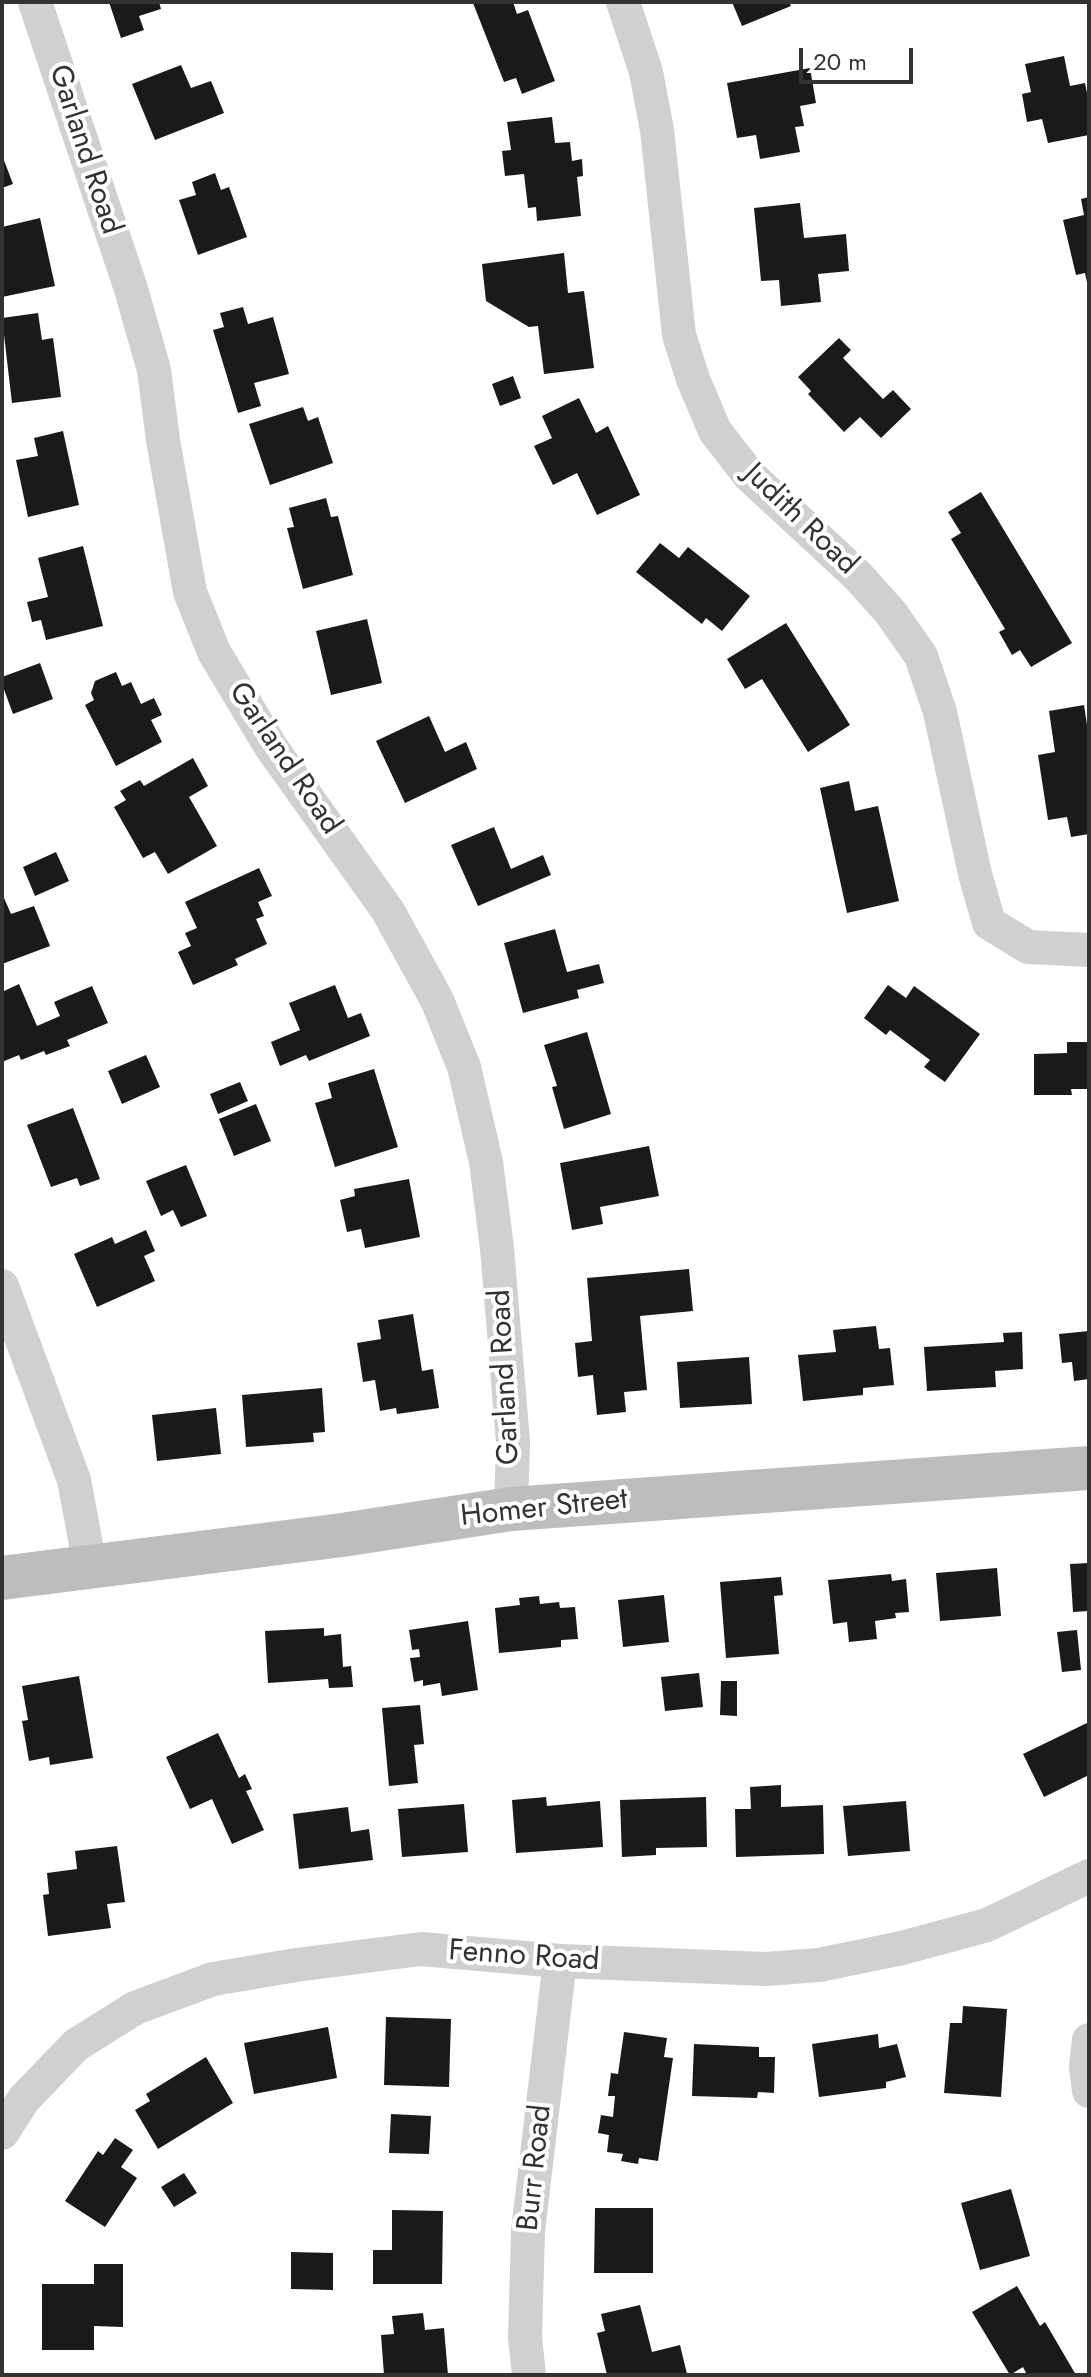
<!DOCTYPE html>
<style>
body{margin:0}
#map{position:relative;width:1091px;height:2377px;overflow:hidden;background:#fff;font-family:Jost,sans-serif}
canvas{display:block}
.frame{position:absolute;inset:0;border:4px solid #333;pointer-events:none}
.scale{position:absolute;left:799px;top:48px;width:114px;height:36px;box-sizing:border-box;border:4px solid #333;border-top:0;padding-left:10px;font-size:24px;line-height:28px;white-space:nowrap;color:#333;-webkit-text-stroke:6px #fff;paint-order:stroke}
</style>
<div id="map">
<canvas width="1091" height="2377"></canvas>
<div class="frame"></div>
<div class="scale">20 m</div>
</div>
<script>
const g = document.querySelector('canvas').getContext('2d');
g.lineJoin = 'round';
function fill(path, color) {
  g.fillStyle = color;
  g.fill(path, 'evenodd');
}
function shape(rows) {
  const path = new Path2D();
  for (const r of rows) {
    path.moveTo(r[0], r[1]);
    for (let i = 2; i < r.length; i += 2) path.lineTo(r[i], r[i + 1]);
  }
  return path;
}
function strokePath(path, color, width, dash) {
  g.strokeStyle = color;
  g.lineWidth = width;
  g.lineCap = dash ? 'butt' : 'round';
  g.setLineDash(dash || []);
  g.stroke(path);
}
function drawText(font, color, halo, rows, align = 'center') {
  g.font = font + ' Jost,sans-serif';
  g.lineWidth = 8;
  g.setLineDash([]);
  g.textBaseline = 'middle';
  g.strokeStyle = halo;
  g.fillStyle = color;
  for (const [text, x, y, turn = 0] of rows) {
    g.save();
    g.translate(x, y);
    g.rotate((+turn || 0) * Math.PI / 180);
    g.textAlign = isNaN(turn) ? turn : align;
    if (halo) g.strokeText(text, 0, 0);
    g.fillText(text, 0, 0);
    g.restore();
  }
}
const building = shape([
 [109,2,159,2,161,9,139,16,144,30,121,38],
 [477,2,513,2,517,14,528,10,555,81,522,94,516,78,504,82,473,3],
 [732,2,789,2,791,6,742,26],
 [1064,56,1070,86,1085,83,1089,103,1089,135,1048,143,1042,119,1027,122,1022,94,1031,92,1025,64],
 [181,65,191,88,211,81,224,113,155,140,132,84],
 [810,68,816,103,800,106,804,126,795,127,800,152,760,159,756,135,737,138,727,83],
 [552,117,555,143,570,142,572,161,582,159,583,176,577,177,581,216,537,221,536,207,528,208,524,174,505,176,502,151,511,150,507,122],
 [2,155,13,184,2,188],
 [215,173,221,190,229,187,247,237,198,255,179,200,196,195,192,182],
 [1089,197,1089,287,1088,287,1085,273,1076,275,1063,220,1084,215,1081,199],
 [800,203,804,238,846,234,849,271,818,274,821,302,781,306,779,280,761,281,754,208],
 [40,218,55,286,2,297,2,227],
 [564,253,568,293,584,291,594,368,544,374,538,326,529,327,486,301,482,264],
 [243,307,248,324,273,317,289,374,254,383,261,406,238,413,213,330,224,327,220,313],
 [38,313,42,340,53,338,61,397,12,403,2,318],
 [839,338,851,350,843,358,883,399,893,390,911,409,881,438,860,417,844,432,808,394,811,391,798,377],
 [513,376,521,398,500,406,492,384],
 [579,398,596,433,608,426,640,495,597,515,577,473,553,485,534,446,552,438,542,416],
 [303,407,308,421,318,417,333,463,270,485,249,424],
 [63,431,79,505,28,517,16,460,38,456,34,438],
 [981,492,1072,643,1031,667,1020,650,1012,655,999,632,1005,629,951,539,961,533,948,512],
 [326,498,331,517,338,516,353,575,303,589,287,528,294,527,289,508],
 [660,543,679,558,688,547,750,596,722,631,706,618,702,624,636,572],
 [83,546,103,626,46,640,41,620,32,622,27,602,48,597,38,558],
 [367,619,382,683,331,695,316,631],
 [786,623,850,725,808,752,762,679,745,689,727,659],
 [40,663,53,699,13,714,2,684,2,677],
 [116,672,122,686,131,682,141,704,154,698,162,715,151,720,162,742,116,766,85,705,94,700,91,693,95,681],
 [1084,705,1089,738,1089,834,1071,837,1067,817,1048,820,1038,755,1055,752,1049,711],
 [429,716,445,752,466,742,477,769,405,803,376,741],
 [193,758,208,786,189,797,217,846,168,874,155,852,143,858,114,807,126,800,120,791,140,780,144,786],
 [849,781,855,811,878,806,899,901,847,913,820,788],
 [494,827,511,869,543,855,551,875,478,906,451,845],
 [56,852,69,881,35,896,23,867],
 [259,868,272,896,258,902,264,916,256,919,267,944,235,959,238,965,193,985,178,952,191,946,185,933,197,928,185,902],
 [4,898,11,914,34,906,50,946,2,964,2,899],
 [555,929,567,972,599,964,604,983,577,990,579,998,523,1013,504,943],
 [19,984,37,1026,60,1016,54,1002,92,986,108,1023,67,1040,70,1046,46,1055,44,1051,21,1060,19,1055,2,1062,2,992],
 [335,985,348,1018,361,1013,370,1036,309,1061,306,1055,280,1066,271,1042,300,1030,289,1003],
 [888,985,906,998,914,986,980,1034,945,1082,924,1067,930,1060,890,1030,886,1035,864,1018],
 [587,1032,611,1114,564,1129,552,1087,557,1086,544,1045],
 [1067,1042,1089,1042,1089,1089,1071,1089,1072,1095,1034,1095,1034,1054,1067,1053],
 [146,1055,160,1087,122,1104,108,1071],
 [374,1069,398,1147,335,1167,315,1103,332,1098,328,1083],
 [240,1082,248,1101,218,1114,210,1094],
 [256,1104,271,1141,234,1156,219,1119],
 [73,1108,100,1179,80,1186,77,1178,51,1187,27,1125],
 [649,1146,659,1196,600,1207,603,1224,572,1230,560,1163],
 [186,1165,207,1216,181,1227,173,1210,161,1216,146,1181],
 [409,1179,420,1237,365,1248,361,1229,347,1232,340,1200,355,1196,354,1189],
 [146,1230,155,1251,144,1256,155,1281,97,1307,74,1254,112,1237,115,1244],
 [689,1269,693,1311,640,1316,647,1390,624,1392,626,1412,597,1415,593,1375,578,1377,575,1343,592,1341,587,1278],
 [413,1314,422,1371,433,1369,439,1408,397,1414,396,1408,380,1411,375,1380,363,1382,357,1343,381,1339,378,1320],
 [876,1326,879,1349,890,1348,894,1385,863,1388,863,1395,803,1401,798,1355,836,1352,833,1330],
 [1089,1331,1089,1379,1074,1381,1072,1362,1062,1363,1059,1334],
 [1022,1332,1023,1369,995,1371,996,1387,927,1391,924,1347,1004,1342,1003,1333],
 [749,1357,752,1404,680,1408,677,1362],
 [322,1388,325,1432,313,1433,314,1442,246,1447,242,1395],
 [216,1408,221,1454,157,1461,152,1415],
 [1089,1563,1089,1611,1073,1612,1070,1564],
 [997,1568,1001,1616,940,1621,936,1573],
 [891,1574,892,1581,906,1579,909,1612,895,1613,896,1618,875,1621,877,1639,849,1642,847,1622,833,1624,828,1580],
 [781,1577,783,1595,774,1596,779,1654,726,1658,720,1582],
 [664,1595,669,1642,623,1647,618,1600],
 [539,1596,540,1604,559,1602,560,1608,575,1607,578,1639,561,1640,561,1647,499,1653,495,1608,520,1605,519,1598],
 [468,1621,478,1690,442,1696,440,1683,423,1686,423,1680,414,1682,410,1658,420,1657,419,1649,412,1650,409,1630],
 [324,1628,324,1636,341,1634,343,1667,351,1666,353,1687,329,1688,328,1679,268,1683,265,1631],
 [1077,1630,1081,1670,1062,1672,1057,1632],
 [699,1673,703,1707,665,1711,661,1677],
 [79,1676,93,1758,50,1765,49,1757,29,1761,22,1721,28,1720,22,1686],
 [721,1681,737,1681,737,1716,720,1715],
 [420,1705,424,1744,414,1745,418,1783,389,1786,382,1708],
 [1089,1722,1089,1775,1044,1797,1023,1754],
 [218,1733,239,1778,245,1774,252,1789,246,1791,264,1830,232,1844,212,1799,190,1809,166,1757],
 [781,1785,781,1807,823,1805,824,1854,736,1857,735,1809,751,1809,750,1787],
 [546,1797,547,1806,600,1801,603,1847,516,1853,512,1800],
 [706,1797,707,1847,656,1848,656,1855,622,1857,620,1800],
 [906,1801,910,1851,848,1856,843,1806],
 [464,1804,468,1852,402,1857,398,1809],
 [348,1807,351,1832,369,1829,373,1860,299,1869,293,1814],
 [117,1846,125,1902,107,1904,111,1928,48,1936,43,1895,49,1894,47,1873,77,1869,75,1851],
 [963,2006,1007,2009,1001,2097,944,2093,950,2023,962,2023],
 [386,2017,451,2019,449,2087,384,2085],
 [328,2027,337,2078,254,2094,244,2043],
 [624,2032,667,2038,664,2057,673,2058,658,2161,639,2158,638,2164,621,2161,623,2154,607,2152,609,2135,598,2133,601,2115,613,2117,615,2096,608,2096,611,2073,618,2074],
 [878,2034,879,2048,897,2044,906,2077,886,2082,886,2088,819,2097,812,2044],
 [694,2044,759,2047,759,2057,775,2057,774,2093,758,2092,757,2098,692,2096],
 [206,2057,233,2103,158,2149,135,2110,150,2101,146,2094],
 [391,2114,431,2116,429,2154,389,2153],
 [115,2138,133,2150,121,2167,137,2178,105,2227,65,2201,98,2151,103,2155],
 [184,2173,197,2193,174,2207,161,2187],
 [1011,2189,1030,2256,980,2270,961,2203],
 [595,2208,653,2208,653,2273,594,2273],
 [392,2210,443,2211,442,2284,373,2284,373,2250,392,2250],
 [291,2252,333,2253,333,2290,291,2289],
 [94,2264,123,2264,123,2327,94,2326,94,2350,42,2350,42,2284,94,2284],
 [1017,2286,1040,2326,1045,2322,1076,2375,1027,2375,1023,2367,1010,2375,972,2312],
 [640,2305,652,2352,680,2345,687,2374,607,2375,597,2333,605,2331,601,2314],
 [423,2313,425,2330,444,2328,448,2375,384,2375,381,2335,394,2334,392,2316]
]);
const street = shape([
 [35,2,131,289,154,370,163,440,190,592,214,652,271,747,388,911,437,1000,464,1067,486,1162,497,1248,513,1442,511,1509],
 [623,2,646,72,657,130,679,335,693,379,715,431,749,475,857,575,891,613,921,656,940,712,975,874,989,923,1028,947,1089,950],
 [2,1286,74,1480,90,1566],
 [1089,2040,1086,2067,1089,2091],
 [2,2133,24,2099,76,2045,135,2008,213,1979,296,1965,421,1949,560,1961,766,1969,819,1965,902,1948,987,1925,1089,1876],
 [529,2375,525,2337,528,2231,560,1961]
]);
const secondary = shape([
 [2,1578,342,1535,511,1509,1089,1468]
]);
const streetNames = [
 ["Garland Road",84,150,72],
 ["Judith Road",800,520,44],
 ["Garland Road",284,759,56],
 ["Garland Road",506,1377,-93],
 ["Homer Street",544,1509,-6],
 ["Fenno Road",524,1957,4],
 ["Burr Road",536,2168,-84]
];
fill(building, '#1a1a1a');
strokePath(street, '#d0d0d0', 34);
strokePath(secondary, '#bdbdbd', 44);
drawText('30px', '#333', '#fff', streetNames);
</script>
